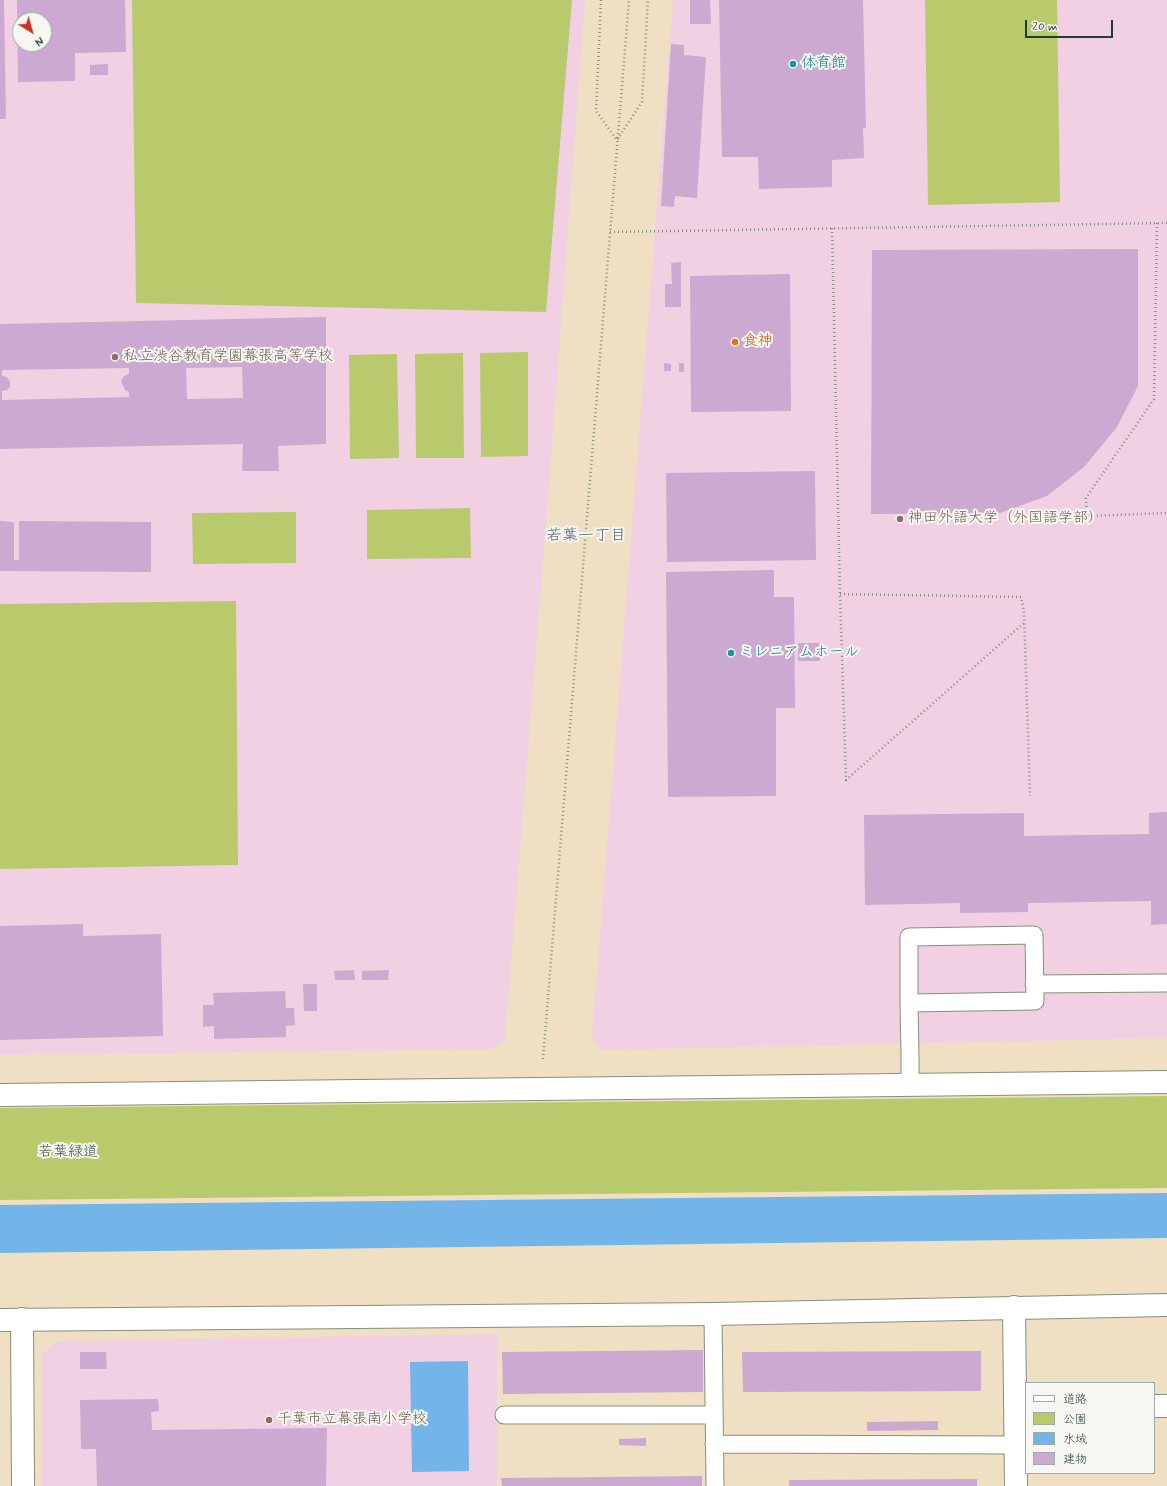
<!DOCTYPE html>
<meta charset="utf-8">
<style>
body{margin:0}
#map{position:relative;width:1167px;height:1486px;overflow:hidden;background:#efe0c3;font-family:Mynerve,"Klee One",sans-serif}
canvas{display:block}
.legend{position:absolute;left:1025px;top:1382px;width:130px;height:92px;box-sizing:border-box;background:#f6f6f2;border:1px solid #a0aca6;margin:0;padding:5px 7px;list-style:none;font-size:12px;color:#1f3d34}
.legend li{display:flex;align-items:center;gap:8px;height:20px}
.legend b{width:20px;border:1px solid #a0aca6}
.north{position:absolute;left:12px;top:12px;width:40px;height:40px;box-sizing:border-box;background:#f6f6f2;border:1px solid #a0aca6;border-radius:50%;rotate:143deg;font-size:11px;font-weight:700;line-height:16px;text-align:center;color:#1f3d34}
.north::after{content:'';display:block;margin:auto;width:14px;height:18px;background:#c8321e;clip-path:polygon(50% 0,100% 100%,50% 72%,0 100%)}
.scale{position:absolute;left:1025px;top:20px;width:88px;height:18px;box-sizing:border-box;border:2px solid #1f3d34;border-top:0;padding-left:5px;font-size:12px;line-height:14px;white-space:nowrap;color:#1f3d34;-webkit-text-stroke:3px #f6f6f2;paint-order:stroke}
</style>
<div id="map">
<canvas width="1167" height="1486"></canvas>
<ul class="legend">
<li><b style="height:5px;background:#fff"></b>道路</li>
<li><b style="height:11px;background:#b9ca6d"></b>公園</li>
<li><b style="height:11px;background:#73b5e8"></b>水域</li>
<li><b style="height:11px;background:#cba9d0"></b>建物</li>
</ul>
<div class="north">N</div>
<div class="scale">20 m</div>
</div>
<script>
const g = document.querySelector('canvas').getContext('2d');
g.lineJoin = 'round';
function fill(path, color) {
  g.fillStyle = color;
  g.fill(path, 'evenodd');
}
function shape(rows) {
  const path = new Path2D();
  for (const r of rows) {
    path.moveTo(r[0], r[1]);
    for (let i = 2; i < r.length; i += 2) path.lineTo(r[i], r[i + 1]);
  }
  return path;
}
function strokePath(path, color, width, dash) {
  g.strokeStyle = color;
  g.lineWidth = width;
  g.lineCap = dash ? 'butt' : 'round';
  g.setLineDash(dash || []);
  g.stroke(path);
}
function drawText(font, color, halo, rows, align = 'center') {
  g.font = font + ' Mynerve,"Klee One",sans-serif';
  g.lineWidth = 4;
  g.setLineDash([]);
  g.textBaseline = 'middle';
  g.strokeStyle = halo;
  g.fillStyle = color;
  for (const [text, x, y, turn = 0] of rows) {
    g.save();
    g.translate(x, y);
    g.rotate((+turn || 0) * Math.PI / 180);
    g.textAlign = isNaN(turn) ? turn : align;
    if (halo) g.strokeText(text, 0, 0);
    g.fillText(text, 0, 0);
    g.restore();
  }
}
const built = shape([
 [0,0,585,0,549,486,505,1040,493,1049,0,1055],
 [20,20,44,20,44,44,20,44],
 [673,0,1167,0,1167,1038,601,1050,592,1038],
 [497,1334,497,1486,41,1486,41,1355,57,1341]
]);
const green = shape([
 [132,0,572,0,546,312,136,303],
 [925,0,1057,0,1060,202,928,205],
 [528,352,528,456,481,457,480,353],
 [463,353,464,458,416,458,415,354],
 [397,354,399,458,350,459,349,355],
 [470,508,471,558,367,559,367,510],
 [296,512,296,563,193,564,192,513],
 [236,601,238,865,0,869,0,604],
 [1167,1096,1167,1188,0,1200,0,1108]
]);
const water = shape([
 [1167,1193,1167,1238,0,1253,0,1205],
 [468,1361,469,1471,412,1472,410,1362]
]);
const building = shape([
 [0,0,4,0,6,119,0,119],
 [17,0,125,0,126,52,75,53,75,81,18,82],
 [20,20,44,20,44,44,20,44],
 [690,0,710,0,711,24,690,24],
 [719,0,863,0,866,128,863,128,864,158,832,160,832,187,759,189,758,157,722,157],
 [671,44,684,45,684,55,706,57,697,198,675,196,674,207,661,206],
 [108,64,108,75,90,75,90,65],
 [1138,249,1138,386,1117,427,1084,467,1047,496,1000,513,871,514,872,250],
 [681,262,681,307,665,307,665,284,672,284,671,263],
 [790,274,791,411,691,412,690,276],
 [326,317,326,444,278,446,279,471,242,471,243,442,242,444,0,449,0,324],
 [242,367,243,398,187,399,186,368],
 [129,368,129,374,124,376,121,381,125,390,129,392,129,397,2,400,2,391,7,390,10,387,10,382,7,377,2,376,2,370],
 [664,363,671,364,671,371,664,371],
 [679,363,684,363,684,372,679,372],
 [815,471,816,560,667,562,666,473],
 [0,521,14,522,14,560,19,560,19,521,151,522,151,572,0,571],
 [774,570,774,597,794,597,795,708,776,708,776,796,668,797,666,572],
 [798,643,820,643,820,661,798,661],
 [1167,812,1167,924,1151,925,1151,901,1028,903,1028,912,960,913,960,903,865,905,864,815,1024,813,1024,836,1149,834,1149,813],
 [83,924,83,936,161,934,163,1036,0,1040,0,926],
 [354,970,355,980,335,980,334,971],
 [389,970,388,980,362,980,362,971],
 [303,984,317,984,317,1011,304,1011],
 [285,991,286,1008,294,1008,295,1025,286,1026,286,1037,214,1039,214,1026,203,1027,203,1005,214,1005,213,993],
 [703,1350,703,1392,503,1394,502,1352],
 [981,1351,981,1391,743,1392,742,1352],
 [80,1352,106,1352,107,1369,80,1369],
 [158,1399,159,1411,151,1412,152,1430,327,1428,326,1486,97,1486,96,1449,81,1449,80,1400],
 [938,1421,938,1430,867,1431,867,1422],
 [646,1438,646,1446,619,1445,619,1439],
 [702,1476,702,1486,502,1486,501,1478],
 [977,1479,977,1486,789,1486,789,1480]
]);
const path = shape([
 [601,0,596,111,617,140,642,102,648,0],
 [1157,223,1154,399,1086,498,1087,516,1167,513],
 [832,228,840,594,846,780,1024,623],
 [610,232,1167,223],
 [840,594,1021,597,1024,611,1030,796],
 [543,1059,629,0]
]);
const service = shape([
 [1034,984,1167,983],
 [909,1003,1035,1001,1034,935,909,937,909,1003,910,1055,910,1085],
 [713,1314,715,1486],
 [504,1415,714,1415],
 [714,1444,1016,1445]
]);
const minor = shape([
 [1014,1307,1016,1486],
 [22,1319,23,1486],
 [1154,1406,1167,1406]
]);
const tertiary = shape([
 [0,1095,1167,1082],
 [0,1320,713,1314,1167,1305]
]);
const markers = [
 [793,64,4,"#0f9aa8"],
 [735,342,4,"#e8710a"],
 [115,357,4,"#8d6e63"],
 [900,519,4,"#8d6e63"],
 [731,653,4,"#0f9aa8"],
 [269,1420,4,"#8d6e63"]
];
const cultureNames = [
 ["体育館",801,64],
 ["ミレニアムホール",739,653]
];
const foodNames = [
 ["食神",743,342]
];
const educationNames = [
 ["私立渋谷教育学園幕張高等学校",123,357],
 ["神田外語大学（外国語学部）",908,519],
 ["千葉市立幕張南小学校",277,1420]
];
const parkNames = [
 ["若葉緑道",68,1153]
];
const neighbourhoodNames = [
 ["若葉一丁目",586,537]
];
fill(built, '#f1d0e3');
fill(green, '#b9ca6d');
fill(water, '#73b5e8');
fill(building, '#cba9d0');
strokePath(service, '#878e7c', 19);
strokePath(minor, '#878e7c', 24);
strokePath(tertiary, '#878e7c', 24);
strokePath(path, '#878e7c', 2.5, [1, 3]);
strokePath(service, '#fff', 17);
strokePath(minor, '#fff', 22);
strokePath(tertiary, '#fff', 22);
for (const [x, y, r, color] of markers) {
  const dot = new Path2D();
  dot.arc(x, y, r, 0, 2 * Math.PI);
  g.fillStyle = color;
  g.fill(dot);
  strokePath(dot, '#f6f6f2', 1.5);
}
drawText('15px', '#0d838f', '#f6f6f2', cultureNames, 'left');
drawText('15px', '#c56008', '#f6f6f2', foodNames, 'left');
drawText('15px', '#785e54', '#f6f6f2', educationNames, 'left');
drawText('15px', '#3e593f', '#f6f6f2', parkNames);
drawText('16px', '#5b636b', '#f6f6f2', neighbourhoodNames);
</script>
